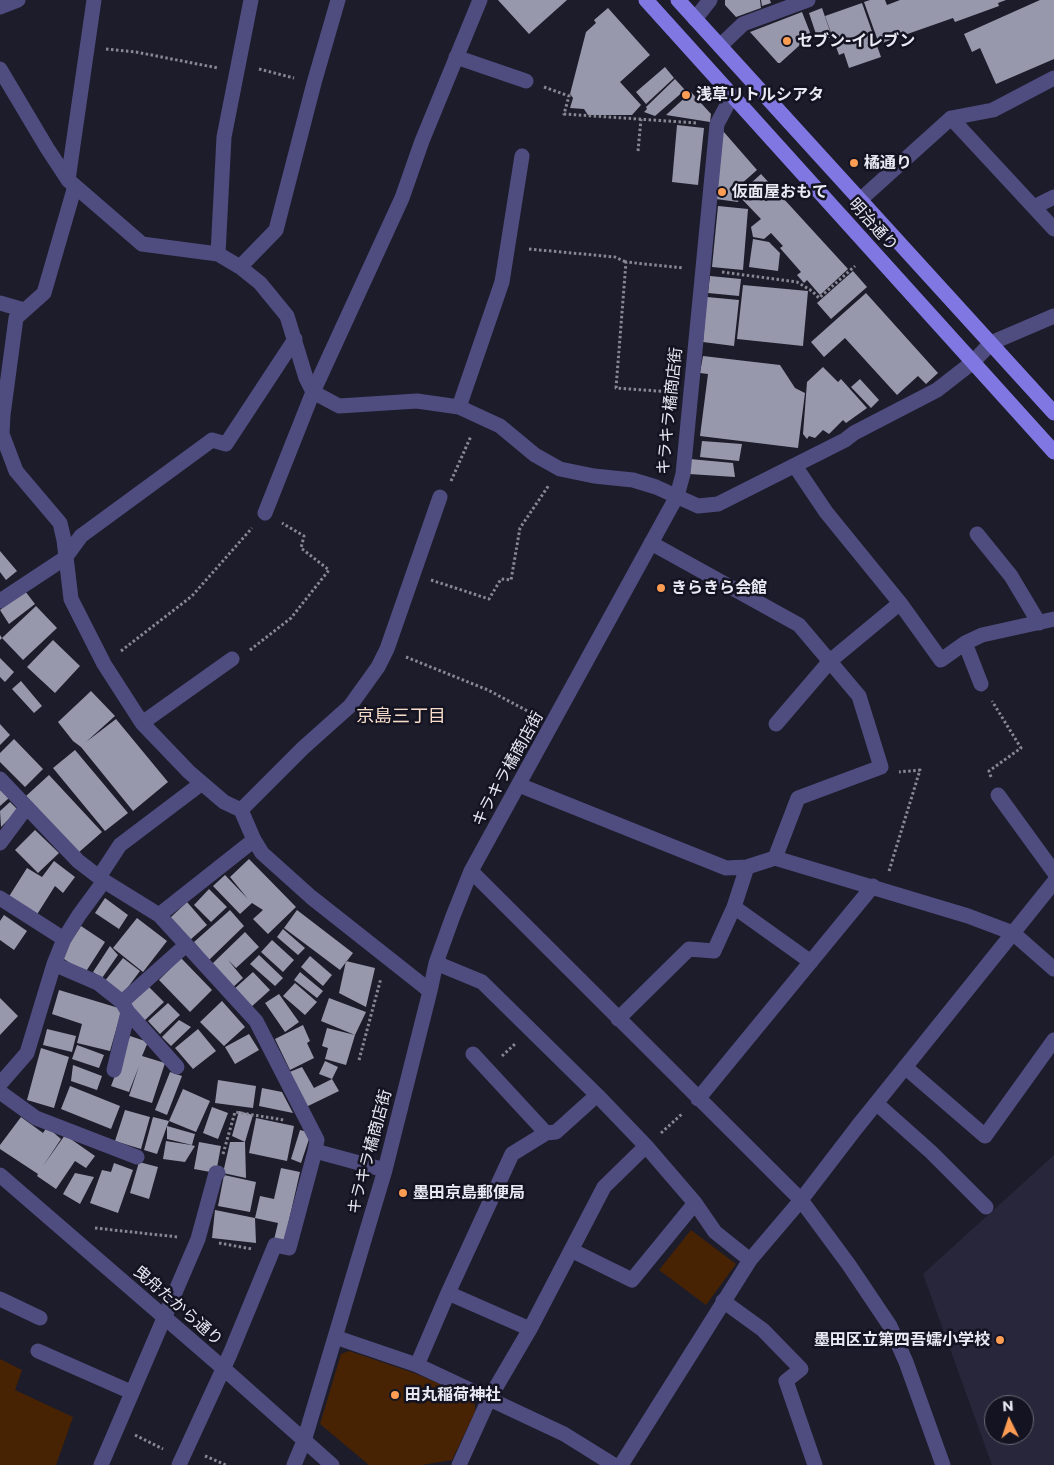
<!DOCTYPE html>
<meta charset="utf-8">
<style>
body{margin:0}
#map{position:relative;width:1054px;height:1465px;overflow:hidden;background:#1d1c2b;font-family:Montserrat,sans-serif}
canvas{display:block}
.north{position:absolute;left:984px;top:1395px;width:50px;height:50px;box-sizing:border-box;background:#141321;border:1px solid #696975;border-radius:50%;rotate:356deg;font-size:14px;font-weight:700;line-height:20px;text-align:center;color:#e9e9f4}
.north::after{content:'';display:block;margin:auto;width:18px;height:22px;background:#fc9d53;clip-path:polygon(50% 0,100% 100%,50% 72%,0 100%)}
</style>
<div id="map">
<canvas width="1054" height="1465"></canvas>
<div class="north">N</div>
</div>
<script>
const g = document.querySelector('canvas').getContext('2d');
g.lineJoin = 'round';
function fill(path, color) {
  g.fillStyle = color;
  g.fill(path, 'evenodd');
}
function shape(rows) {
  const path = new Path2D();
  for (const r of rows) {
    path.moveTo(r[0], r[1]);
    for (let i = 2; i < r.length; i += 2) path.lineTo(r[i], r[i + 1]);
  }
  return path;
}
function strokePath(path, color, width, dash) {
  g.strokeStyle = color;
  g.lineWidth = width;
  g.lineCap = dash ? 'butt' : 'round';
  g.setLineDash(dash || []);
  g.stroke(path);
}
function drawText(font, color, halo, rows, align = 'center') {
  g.font = font + ' Montserrat,"Noto Sans JP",sans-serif';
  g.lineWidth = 5;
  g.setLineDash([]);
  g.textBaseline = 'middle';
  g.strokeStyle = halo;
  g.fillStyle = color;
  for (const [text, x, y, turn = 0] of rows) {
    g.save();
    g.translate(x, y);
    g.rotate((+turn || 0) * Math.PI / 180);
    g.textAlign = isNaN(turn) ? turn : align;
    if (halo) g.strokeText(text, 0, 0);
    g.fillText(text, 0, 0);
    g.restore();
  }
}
const built = shape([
 [1054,1155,1054,1465,992,1465,923,1274],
 [994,1405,1024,1405,1024,1435,994,1435]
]);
const green = shape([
 [691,1230,736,1264,706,1305,659,1270],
 [349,1351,414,1373,475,1399,475,1412,452,1460,422,1465,369,1465,320,1424,341,1354],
 [0,1359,22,1370,15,1390,73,1417,56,1465,0,1465]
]);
const building = shape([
 [498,0,567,0,529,34],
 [725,0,760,0,761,8,736,17,725,5],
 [761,0,770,0,771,3,762,6],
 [870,0,885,0,887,5,900,0,1006,0,998,3,999,6,955,22,953,18,879,44,864,2],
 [1040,0,1054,0,1054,59,996,84,980,48,972,52,964,34],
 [862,3,881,57,849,68,844,53,839,55,825,16],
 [608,8,650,55,620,82,641,105,632,115,588,115,584,109,570,108,573,98,570,94,586,32,596,23,594,20],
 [822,8,832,37,822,40,820,33,816,34,809,13],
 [802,12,811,35,780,63,778,63,750,32],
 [665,67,674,78,646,104,636,92],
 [675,79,685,90,655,116,644,112,647,109,646,107],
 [691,92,711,114,710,122,666,115],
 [677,125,704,128,698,185,672,182],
 [723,131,757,170,732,192,739,198,738,202,716,199],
 [761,174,848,269,820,295,807,280,804,283,797,275,801,272,780,248,783,246,771,233,764,239,753,237,751,227,761,219,738,195],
 [718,206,748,209,743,270,712,267],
 [753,239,769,242,780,253,778,271,749,267],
 [853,271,867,287,831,319,817,303],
 [710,276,741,279,739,296,708,293],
 [743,285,808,291,803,346,737,339],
 [866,293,938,373,926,384,918,376,897,395,845,338,824,357,811,342],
 [707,297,739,300,734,346,703,342],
 [703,356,780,365,795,388,805,393,798,448,700,436,708,374,700,373],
 [823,367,838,382,841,379,867,408,846,423,843,420,829,434,823,430,815,438,809,436,807,439,803,434,807,382],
 [860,379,879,400,871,408,851,387],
 [702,441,742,444,739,461,700,457],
 [690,459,733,463,735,477,689,474],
 [0,551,17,571,6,580,0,572],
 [25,591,35,604,9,624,0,610],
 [36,606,57,628,23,660,2,638,0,640,0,635,2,638],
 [53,640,80,666,55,693,27,667],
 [0,658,14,672,5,682,0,677],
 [21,681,42,706,34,713,12,689],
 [91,691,115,716,86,742,116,719,168,782,133,811,81,747,73,741,58,722],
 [0,724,10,735,0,745],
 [14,739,43,769,25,787,0,762,0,753],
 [75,750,128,813,105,831,53,768],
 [49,775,102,832,78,853,26,796],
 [0,790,9,798,0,806],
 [10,802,18,810,1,827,0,811],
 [35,830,59,853,38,873,15,850],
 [249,859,296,907,268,934,253,919,263,910,252,903,240,914,213,886,225,875,248,899,230,877],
 [54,861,75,877,63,893,55,886,36,916,8,898,27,868,42,877],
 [209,889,227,907,211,922,194,905],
 [105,898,128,915,119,929,95,913],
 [187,902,207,925,190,940,170,918],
 [230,910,244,926,209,960,194,942],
 [297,910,353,953,340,970,284,928],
 [4,915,27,931,14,950,0,940,0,921],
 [137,918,167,941,143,972,113,948],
 [81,926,105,942,85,973,61,957],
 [283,929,305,948,298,955,277,937],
 [245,932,259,947,236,968,228,960,243,978,232,988,212,964],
 [272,940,294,960,283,972,261,952],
 [110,946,118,955,102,978,93,972],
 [259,955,283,978,275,986,250,964],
 [310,956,332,975,323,986,301,967],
 [123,958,140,971,122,995,104,982],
 [181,958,212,990,190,1012,159,980],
 [346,961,375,968,366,1007,339,993],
 [253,972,270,990,250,1008,233,990],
 [300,972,323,991,317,998,294,980],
 [295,983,317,1002,305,1015,283,996],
 [149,987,164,1002,144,1021,129,1005],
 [59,990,122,1009,110,1051,77,1043,82,1024,52,1014],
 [279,994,299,1022,285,1032,265,1003],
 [0,998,18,1016,0,1035],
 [329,998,366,1012,355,1035,346,1065,325,1059,328,1048,322,1046,327,1028,355,1035,321,1021],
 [222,1001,245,1027,224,1046,200,1022],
 [168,1003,180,1015,160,1034,148,1021],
 [179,1020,191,1027,171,1046,162,1037],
 [303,1025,310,1041,307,1043,314,1058,290,1070,275,1039],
 [47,1029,76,1036,72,1052,43,1045],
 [198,1029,216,1051,193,1069,175,1048],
 [249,1034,259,1050,235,1064,225,1047],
 [130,1036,148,1042,142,1056,165,1063,152,1103,129,1096,139,1066,129,1092,111,1086],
 [77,1045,104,1055,99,1068,72,1059],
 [41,1048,69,1057,54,1108,27,1100],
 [325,1061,338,1067,332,1079,339,1091,306,1107,287,1073,302,1067,314,1088,332,1079,319,1074],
 [73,1065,102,1076,97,1090,71,1081],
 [170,1072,182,1076,167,1115,155,1110],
 [218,1080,256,1086,253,1108,215,1103],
 [70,1086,120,1106,111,1129,61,1109],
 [262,1088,282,1092,293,1113,259,1106],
 [183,1089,210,1101,196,1132,169,1121],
 [212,1107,228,1113,218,1139,203,1133],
 [125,1110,150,1117,141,1149,115,1141],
 [239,1111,253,1115,245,1142,232,1136],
 [21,1117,43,1133,47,1127,61,1139,43,1166,65,1135,95,1156,86,1168,75,1161,56,1189,37,1176,38,1174,0,1149,0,1145],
 [153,1117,169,1121,167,1126,195,1134,192,1145,167,1139,167,1126,157,1154,144,1150],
 [256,1118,294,1126,287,1161,249,1153],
 [300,1130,311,1133,301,1163,291,1159],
 [166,1141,191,1145,195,1146,185,1162,163,1159],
 [199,1142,221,1146,216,1173,194,1169],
 [230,1142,245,1142,246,1178,223,1173],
 [139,1162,158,1167,149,1199,130,1193],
 [114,1163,133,1170,118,1213,90,1203,102,1170,111,1172],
 [281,1168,300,1172,284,1242,274,1240,278,1223,255,1218,256,1243,212,1238,215,1210,255,1218,260,1196,274,1199],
 [75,1173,94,1177,80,1204,63,1194],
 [224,1175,256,1182,250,1212,218,1206]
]);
const path = shape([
 [106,49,136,52,218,68],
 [259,69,294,78],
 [544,87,569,96,564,114,697,123],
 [638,151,641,119],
 [529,249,615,257,626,262],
 [722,272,797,282,812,291,819,298,855,266],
 [671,392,616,388,626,262,684,268],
 [451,481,471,436],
 [431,580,489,599,501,579,511,580,520,528,549,485],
 [250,650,291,618,329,570,301,548,304,536,282,523],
 [121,651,192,596,252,528],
 [406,657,488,690,535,715],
 [991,777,989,771,1021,748,992,701],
 [889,871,920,770,899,772],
 [502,1056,516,1043],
 [359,1060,381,978],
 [661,1133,683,1113],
 [223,1154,235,1112,284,1120],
 [95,1228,178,1237],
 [219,1243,252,1249],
 [135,1435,163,1449],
 [205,1456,226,1465]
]);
const minor = shape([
 [0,7,18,0],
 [695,19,710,0],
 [720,46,743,24,808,0],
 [456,57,526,81],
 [0,69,47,148,68,180,142,244,218,254,240,267,260,283,287,316,306,378,313,392,339,406,417,401,459,407,500,426,535,455,560,469,594,476,633,480,656,487,698,506,718,504,845,440,854,433,937,390,973,362,991,343,1054,316],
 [951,118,1054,229],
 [68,180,94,0],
 [75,186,44,293,16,318,3,415,2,434,16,471,60,523,64,540,71,599,104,664,142,723,189,772,224,802,241,810,254,840,262,853,311,897,430,991],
 [860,200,951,118,993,110,1054,78],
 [1034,207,1054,197],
 [218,254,224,137,251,0],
 [240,267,276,230,314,83,338,0],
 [0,303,24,310],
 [459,407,502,282,522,156],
 [795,466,826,512,900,603,941,660,965,643,982,635,1054,619],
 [265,513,313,392,402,198,422,141,480,0],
 [977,534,1011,576,1039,623],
 [651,543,799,625,859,696,881,767,798,798,775,858],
 [0,601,65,558,81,536,212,440,226,444,295,339],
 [965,643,981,684],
 [142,723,232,659],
 [776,724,830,661,900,603],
 [0,779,78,861,104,881,159,915,256,1021,317,1140,315,1151,385,1170],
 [519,785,726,868,747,867,775,858,968,916,1013,933,1054,969],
 [998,795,1054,872],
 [241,810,303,748,350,706,378,667,387,649,440,497],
 [0,843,26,808],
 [471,871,801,1200,849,1265,890,1326,906,1362,943,1465],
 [99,877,120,845,202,783],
 [0,898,64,939],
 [734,907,811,962],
 [159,915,254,840],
 [436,963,482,982,597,1095,646,1146,695,1203,715,1232,750,1260],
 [54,964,98,983,122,1002,128,1012,177,1067],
 [122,1002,186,945],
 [618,1019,689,949,714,951,734,907,747,867],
 [473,1054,546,1133],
 [905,1067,985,1136,1054,1040],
 [114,1070,128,1012],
 [0,1084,27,1053,54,964,64,939,79,915,104,881],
 [0,1092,36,1118,137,1157],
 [698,1099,873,886],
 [876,1103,931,1152,986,1207],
 [0,1175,223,1368,332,1465],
 [571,1250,632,1280,695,1203],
 [448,1293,530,1329],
 [0,1299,40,1318],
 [723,1301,763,1330,801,1369,786,1381,815,1465],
 [335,1337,417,1365,564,1434,614,1465],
 [38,1351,131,1392],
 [417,1365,448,1293,512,1154,546,1133,556,1132,597,1095],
 [101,1465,198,1239,216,1173,218,1173],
 [179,1465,230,1354,275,1245,289,1248,315,1151],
 [294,1465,304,1441,385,1170,430,991,436,963,453,916,471,871,677,496,683,474,717,124,732,96],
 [459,1465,489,1399,530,1329,604,1187,646,1146],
 [621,1465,750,1260,801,1200,857,1127,1054,882]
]);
const major = shape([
 [646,0,1054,452],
 [678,0,1054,413]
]);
const markers = [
 [787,41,5,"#fc9d53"],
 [686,95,5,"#fc9d53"],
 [854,163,5,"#fc9d53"],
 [722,192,5,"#fc9d53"],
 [661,588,5,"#fc9d53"],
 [403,1193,5,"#fc9d53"],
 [1000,1340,5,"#fc9d53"],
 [395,1395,5,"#fc9d53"]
];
const poiNames = [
 ["セブン-イレブン",797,41],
 ["浅草リトルシアタ",696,95],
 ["橘通り",864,163],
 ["仮面屋おもて",732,192],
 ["きらきら会館",671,588],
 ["墨田京島郵便局",413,1193],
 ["墨田区立第四吾嬬小学校",990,1340,"right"],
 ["田丸稲荷神社",405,1395]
];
const streetNames = [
 ["明治通り",873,225,48],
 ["キラキラ橘商店街",670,411,-84],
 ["キラキラ橘商店街",508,769,-61],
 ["キラキラ橘商店街",370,1152,-75],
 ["曳舟たから通り",178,1306,41]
];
const neighbourhoodNames = [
 ["京島三丁目",401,717]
];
fill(built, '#27263a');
fill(green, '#472303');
fill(building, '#9798ab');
strokePath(path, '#888794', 3, [2.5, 2.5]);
strokePath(minor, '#4f4c7f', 15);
strokePath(major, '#8077e2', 15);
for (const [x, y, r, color] of markers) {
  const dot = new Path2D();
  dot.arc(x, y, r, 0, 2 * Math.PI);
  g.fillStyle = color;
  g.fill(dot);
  strokePath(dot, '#141321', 2);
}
drawText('bold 16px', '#e9e9f4', '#141321', poiNames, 'left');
drawText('16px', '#e9e9f4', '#141321', streetNames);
drawText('18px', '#f7dcc9', '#141321', neighbourhoodNames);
</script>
